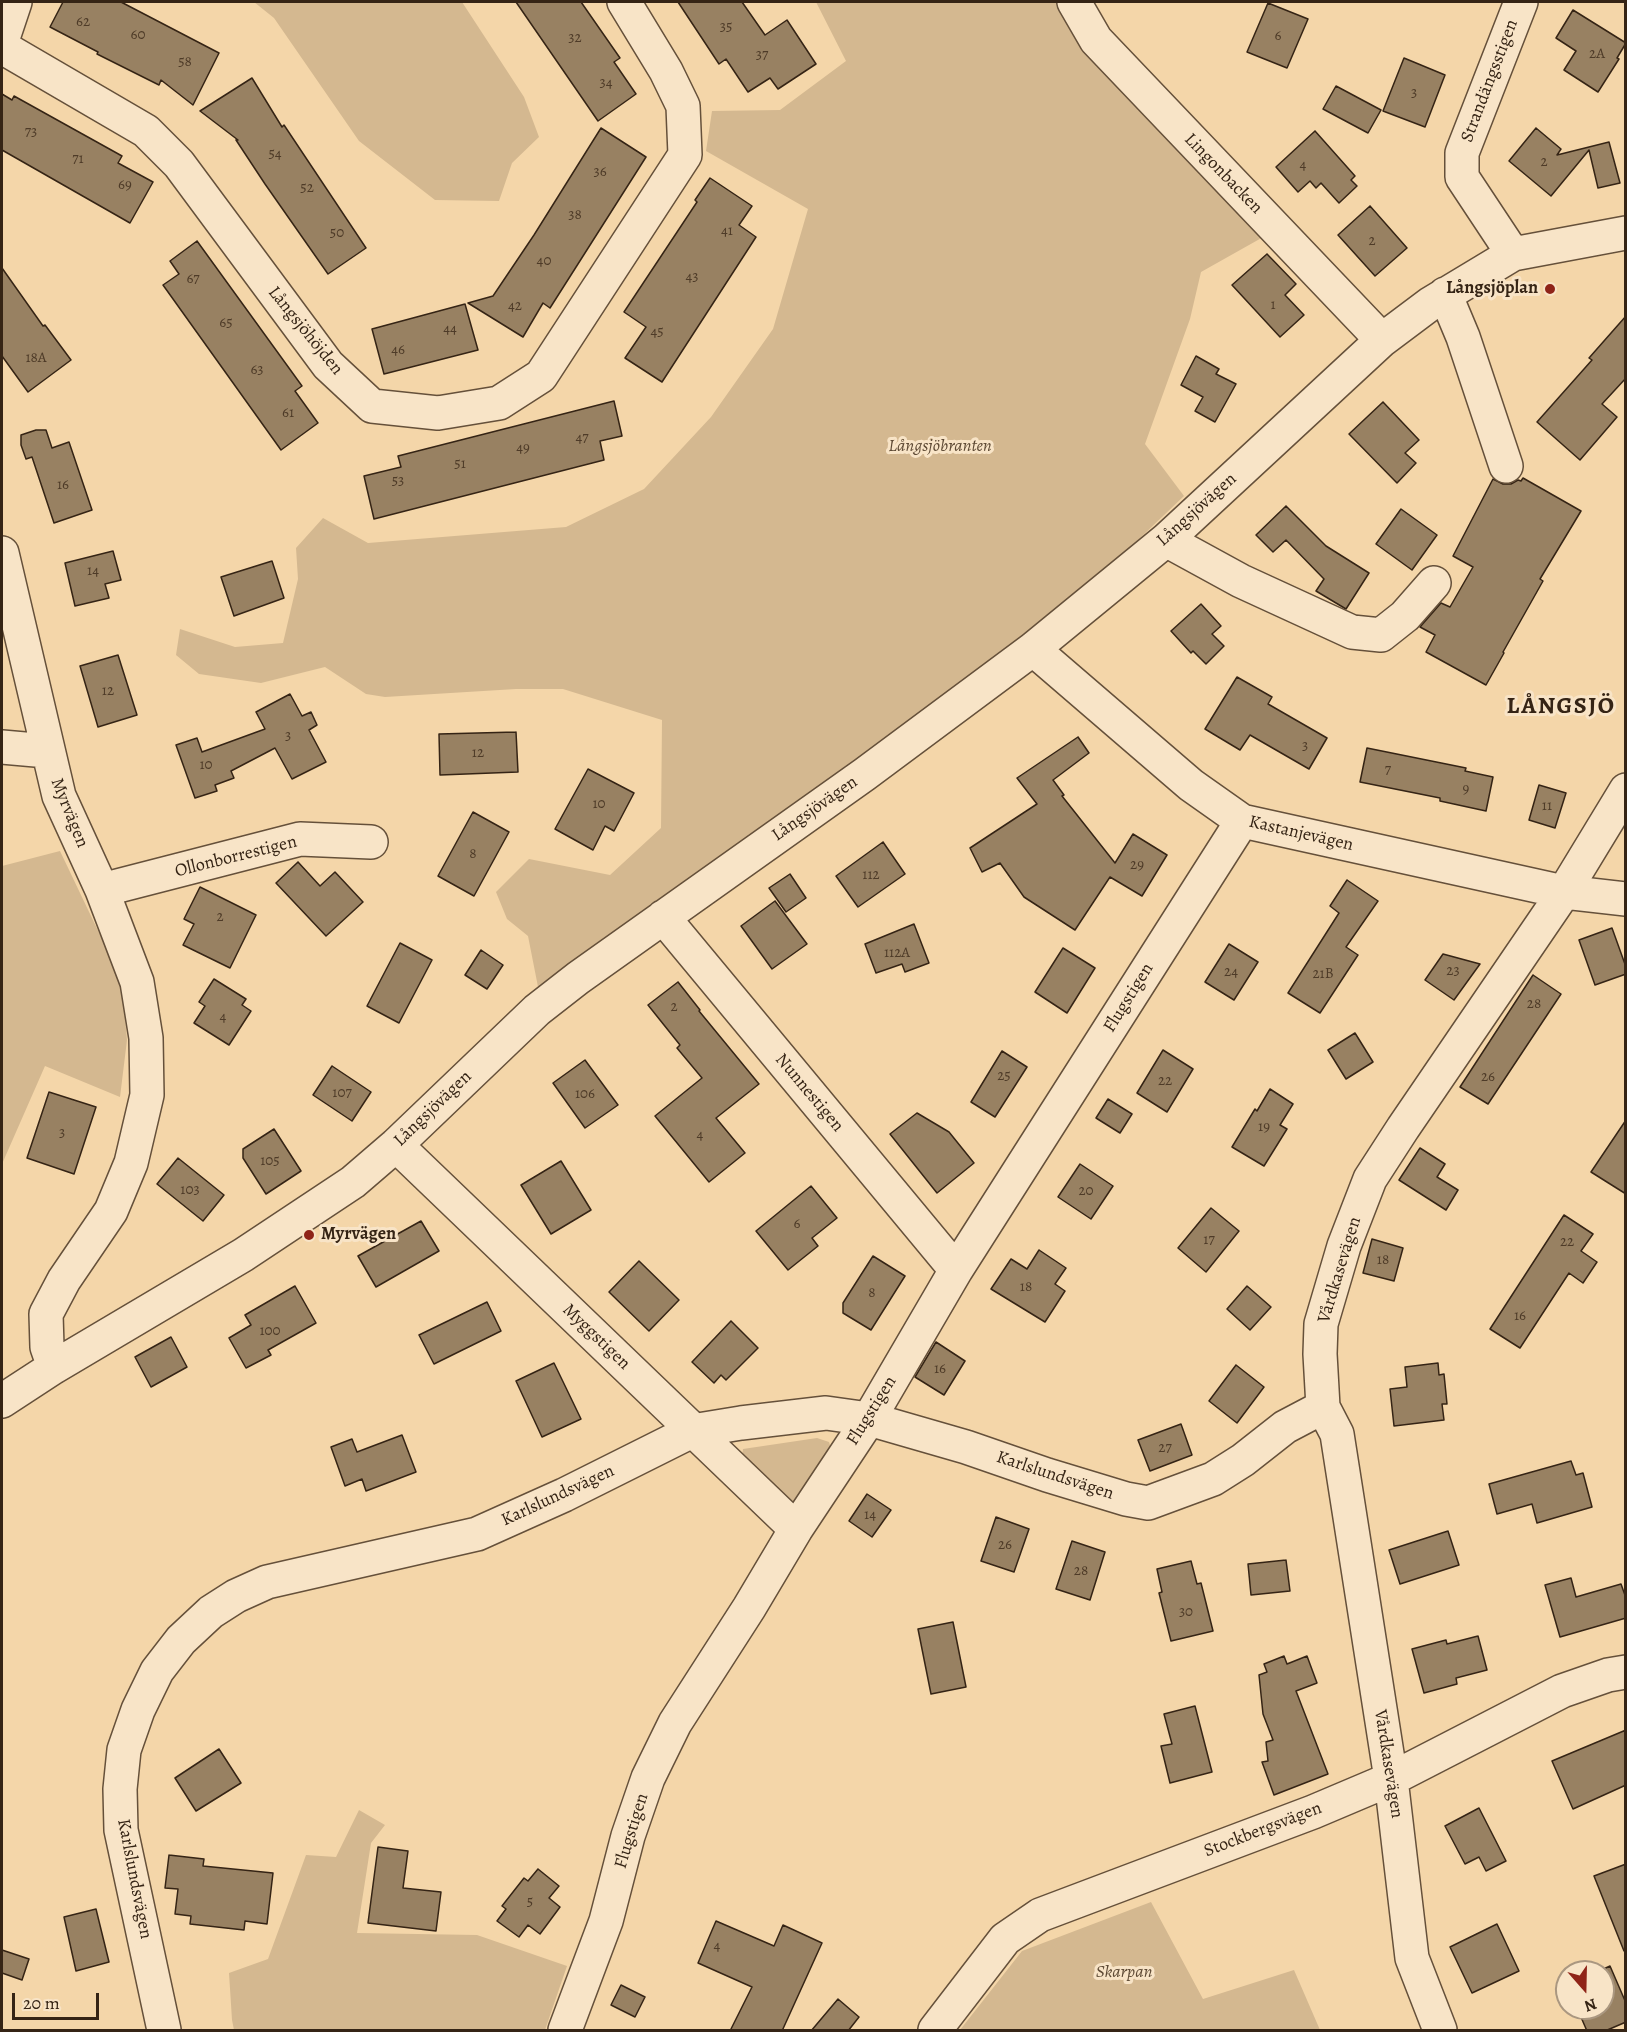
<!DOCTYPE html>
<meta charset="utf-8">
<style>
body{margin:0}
#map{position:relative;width:1627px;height:2032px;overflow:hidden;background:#f4d6a9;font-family:Alegreya,serif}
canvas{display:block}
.frame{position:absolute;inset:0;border:3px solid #352415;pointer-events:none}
.north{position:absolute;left:1555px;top:1960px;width:60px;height:60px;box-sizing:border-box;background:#f8e4c7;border:2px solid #aa9780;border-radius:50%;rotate:160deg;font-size:16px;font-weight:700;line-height:24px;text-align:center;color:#352415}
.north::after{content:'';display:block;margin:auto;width:21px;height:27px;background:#8f2418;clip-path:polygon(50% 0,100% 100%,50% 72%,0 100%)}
.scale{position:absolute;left:12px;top:1993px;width:87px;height:27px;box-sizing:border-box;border:3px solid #352415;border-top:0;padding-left:8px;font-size:18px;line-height:21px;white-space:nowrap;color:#352415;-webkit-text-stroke:4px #f8e4c7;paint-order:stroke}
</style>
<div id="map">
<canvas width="1627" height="2032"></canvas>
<div class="frame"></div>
<div class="north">N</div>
<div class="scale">20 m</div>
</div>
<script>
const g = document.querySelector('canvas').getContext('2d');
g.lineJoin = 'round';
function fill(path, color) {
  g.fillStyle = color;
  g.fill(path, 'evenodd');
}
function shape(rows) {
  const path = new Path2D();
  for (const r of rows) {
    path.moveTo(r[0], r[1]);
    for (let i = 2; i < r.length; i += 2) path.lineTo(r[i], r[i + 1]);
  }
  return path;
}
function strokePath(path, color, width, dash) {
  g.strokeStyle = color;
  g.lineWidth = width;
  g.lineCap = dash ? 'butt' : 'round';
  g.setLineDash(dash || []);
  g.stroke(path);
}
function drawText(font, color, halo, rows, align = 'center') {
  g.font = font + ' Alegreya,serif';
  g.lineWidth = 6;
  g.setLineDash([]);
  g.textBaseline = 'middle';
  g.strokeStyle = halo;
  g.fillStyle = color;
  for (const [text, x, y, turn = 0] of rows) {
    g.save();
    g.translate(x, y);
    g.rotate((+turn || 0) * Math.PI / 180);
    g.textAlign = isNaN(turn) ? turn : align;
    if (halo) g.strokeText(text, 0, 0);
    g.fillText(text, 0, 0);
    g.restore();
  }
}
const green = shape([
 [254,2,462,2,524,97,539,137,512,163,499,201,435,200,359,141,274,18],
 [816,2,1057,2,1088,54,1265,236,1201,272,1190,319,1145,444,1184,496,1030,643,540,997,528,936,507,919,496,892,529,859,610,875,661,828,662,720,563,689,516,689,385,697,366,694,325,667,261,683,199,674,176,655,180,629,235,647,283,643,298,579,296,548,323,518,368,543,566,527,644,489,711,417,773,329,808,209,706,151,712,111,780,110,846,61],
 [60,851,122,981,127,1040,120,1097,45,1066,2,1164,2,866],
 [817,1438,829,1442,832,1452,796,1502,783,1503,741,1465,743,1449],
 [359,1810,385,1825,371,1843,357,1933,477,1935,567,1966,545,2030,234,2030,232,2020,229,1973,268,1959,306,1855,336,1857],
 [1151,1902,1203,1999,1294,1970,1320,2030,960,2030,1022,1951]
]);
const building = shape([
 [63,2,121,2,219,53,193,105,161,80,159,85,97,54,98,52,50,27,63,2],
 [516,2,581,2,620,58,614,62,636,94,598,121,516,2],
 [678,2,742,2,765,35,787,20,816,64,778,89,770,78,748,92,726,59,719,64,678,2],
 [1268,3,1308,19,1287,68,1247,52,1268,3],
 [1573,10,1626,43,1617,58,1619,59,1598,92,1564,70,1576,51,1556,38,1573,10],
 [1404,58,1445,75,1425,127,1383,111,1404,58],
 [252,78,282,127,284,125,366,248,328,274,265,184,236,140,238,140,200,111,252,78],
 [1336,86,1381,110,1368,133,1323,109,1336,86],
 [2,94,12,100,14,96,122,156,118,163,153,182,130,223,2,150,2,94],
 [601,128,646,157,550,308,543,303,523,337,468,303,493,296,534,235,601,128],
 [1536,128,1561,149,1557,155,1609,142,1620,183,1598,188,1589,150,1551,196,1509,161,1536,128],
 [1315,131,1355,176,1351,180,1357,186,1339,203,1321,183,1316,188,1310,181,1298,192,1276,167,1315,131],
 [710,178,752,206,739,225,756,237,662,382,625,358,646,327,624,312,697,202,695,200,710,178],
 [1370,206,1407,248,1375,276,1338,235,1370,206],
 [197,241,302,386,295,391,318,423,281,450,163,285,179,274,170,261,197,241],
 [1267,254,1296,284,1285,295,1304,315,1280,337,1232,285,1267,254],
 [2,268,43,326,45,325,71,360,28,392,2,356,2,268],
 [465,304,478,350,384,374,372,329,465,304],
 [1626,316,1626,378,1602,404,1617,417,1580,460,1537,422,1592,360,1589,358,1626,316],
 [1196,356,1219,369,1216,374,1236,384,1215,422,1195,411,1203,397,1181,385,1196,356],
 [614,401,622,436,600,441,604,460,374,519,364,476,401,467,398,456,614,401],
 [1383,402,1419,440,1405,453,1416,463,1397,483,1349,434,1383,402],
 [36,430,46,430,52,448,69,442,92,510,54,523,32,457,26,459,21,445,21,435,36,430],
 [1523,478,1581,511,1540,579,1543,581,1503,652,1504,653,1486,685,1426,652,1435,635,1420,627,1441,603,1450,607,1473,567,1453,556,1493,479,1503,484,1511,484,1518,480,1521,481,1523,478],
 [1286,506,1326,546,1369,573,1346,609,1316,591,1324,579,1286,540,1273,552,1256,535,1286,506],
 [1401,509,1437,535,1412,570,1376,544,1401,509],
 [113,551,121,580,105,584,109,598,75,606,65,563,113,551],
 [272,561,284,598,234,616,221,577,272,561],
 [1201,604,1221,626,1212,634,1224,646,1206,664,1193,651,1191,653,1171,631,1201,604],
 [118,655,137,715,98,727,80,666,118,655],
 [1237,677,1272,697,1268,704,1327,738,1309,769,1250,735,1240,750,1205,729,1237,677],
 [290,694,302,716,311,712,317,725,309,730,326,762,292,779,275,748,231,771,234,778,215,785,217,791,195,798,176,745,197,738,202,752,265,729,256,712,290,694],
 [516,732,518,772,440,775,439,734,516,732],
 [1078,737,1089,753,1053,780,1064,795,1062,796,1115,863,1133,834,1167,855,1142,896,1110,877,1075,930,1024,897,1000,863,982,872,970,848,1037,804,1017,778,1078,737],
 [1367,748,1466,768,1465,771,1493,777,1486,811,1440,801,1440,798,1360,782,1367,748],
 [588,769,634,793,614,831,605,826,593,850,555,829,588,769],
 [1539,785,1566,793,1555,828,1529,820,1539,785],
 [473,812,509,832,474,896,438,876,473,812],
 [883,842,905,874,858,907,836,876,883,842],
 [298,862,320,886,335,872,363,902,326,936,276,883,298,862],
 [790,874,806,898,786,912,769,888,790,874],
 [1347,880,1378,901,1346,947,1358,955,1320,1013,1288,993,1339,913,1330,906,1347,880],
 [200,887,256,915,230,968,183,945,194,924,184,919,200,887],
 [775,901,807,944,772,969,741,926,775,901],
 [914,924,929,963,905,972,902,964,876,973,865,944,914,924],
 [1612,928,1626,967,1626,974,1595,985,1579,940,1612,928],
 [400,943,432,960,399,1023,367,1006,400,943],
 [1229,944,1258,962,1234,1000,1205,982,1229,944],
 [1063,948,1095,968,1067,1013,1035,992,1063,948],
 [481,950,503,965,487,989,465,975,481,950],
 [1443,954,1480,964,1454,1000,1425,980,1443,954],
 [1533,975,1561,994,1488,1104,1460,1087,1533,975],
 [214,979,246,999,242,1005,251,1011,229,1045,194,1023,205,1006,199,1002,214,979],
 [678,982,700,1010,699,1011,759,1084,716,1118,745,1153,709,1182,655,1116,702,1078,677,1048,680,1045,648,1005,678,982],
 [1355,1033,1373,1062,1346,1079,1328,1050,1355,1033],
 [1163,1050,1193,1069,1167,1112,1137,1093,1163,1050],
 [1002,1051,1027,1067,995,1117,971,1102,1002,1051],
 [585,1060,618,1105,585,1128,553,1083,585,1060],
 [332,1066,371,1092,352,1121,313,1095,332,1066],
 [1270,1089,1293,1104,1280,1125,1287,1129,1264,1166,1232,1147,1255,1109,1257,1111,1270,1089],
 [49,1092,96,1107,74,1174,27,1158,49,1092],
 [1108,1099,1132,1114,1120,1133,1096,1118,1108,1099],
 [917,1113,949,1132,974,1163,937,1193,890,1134,917,1113],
 [1626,1120,1626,1194,1591,1172,1626,1120],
 [274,1129,301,1171,266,1194,243,1158,243,1149,274,1129],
 [1420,1148,1445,1164,1437,1177,1458,1190,1446,1210,1399,1180,1420,1148],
 [178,1158,224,1195,203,1221,157,1184,178,1158],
 [561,1161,591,1210,551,1234,521,1185,561,1161],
 [1080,1164,1113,1186,1091,1219,1058,1197,1080,1164],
 [811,1186,837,1218,812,1238,818,1246,788,1270,756,1231,811,1186],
 [1211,1208,1239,1231,1206,1272,1178,1248,1211,1208],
 [1564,1215,1593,1234,1581,1251,1597,1262,1583,1283,1569,1273,1520,1348,1490,1329,1564,1215],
 [421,1221,439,1251,376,1287,358,1256,421,1221],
 [1372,1239,1403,1248,1394,1281,1363,1273,1372,1239],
 [1039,1250,1066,1268,1055,1284,1065,1291,1045,1322,991,1289,1011,1259,1027,1269,1039,1250],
 [873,1256,905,1276,871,1330,843,1313,843,1303,873,1256],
 [639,1261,679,1300,649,1331,609,1292,639,1261],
 [295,1286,316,1323,268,1350,271,1355,246,1368,229,1338,251,1325,245,1315,295,1286],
 [1247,1286,1271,1307,1250,1330,1227,1309,1247,1286],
 [487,1302,501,1331,434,1364,419,1335,487,1302],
 [731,1321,758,1348,726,1380,721,1375,714,1383,692,1362,731,1321],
 [171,1337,187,1367,151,1387,135,1357,171,1337],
 [936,1342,965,1361,944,1395,915,1377,936,1342],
 [554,1363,581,1419,542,1437,516,1381,554,1363],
 [1438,1363,1439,1375,1444,1374,1447,1404,1442,1404,1444,1420,1394,1426,1390,1389,1407,1387,1405,1367,1438,1363],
 [1236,1365,1264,1387,1237,1423,1209,1401,1236,1365],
 [1181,1424,1192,1455,1150,1471,1138,1440,1181,1424],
 [402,1435,416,1472,366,1491,362,1479,345,1486,331,1447,352,1439,357,1452,402,1435],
 [1571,1461,1576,1475,1583,1473,1592,1507,1537,1523,1532,1504,1497,1514,1489,1484,1571,1461],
 [867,1494,891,1510,872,1537,849,1521,867,1494],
 [996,1517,1029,1529,1014,1572,981,1561,996,1517],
 [1448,1531,1459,1565,1400,1584,1389,1550,1448,1531],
 [1072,1541,1105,1552,1090,1600,1056,1589,1072,1541],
 [1286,1560,1290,1591,1251,1595,1248,1564,1286,1560],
 [1191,1561,1197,1584,1201,1583,1213,1631,1171,1641,1159,1593,1162,1592,1157,1569,1191,1561],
 [1571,1578,1576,1597,1621,1584,1626,1598,1626,1618,1560,1637,1545,1585,1571,1578],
 [953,1622,966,1687,931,1694,918,1629,953,1622],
 [1478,1636,1487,1670,1456,1678,1457,1684,1424,1693,1412,1649,1446,1640,1447,1644,1478,1636],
 [1284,1656,1287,1664,1307,1656,1317,1683,1296,1691,1328,1774,1274,1795,1262,1762,1268,1761,1266,1742,1273,1740,1263,1714,1259,1675,1267,1672,1264,1664,1284,1656],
 [1195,1706,1212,1772,1170,1783,1161,1746,1172,1744,1164,1714,1195,1706],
 [1626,1730,1626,1785,1573,1809,1552,1761,1626,1730],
 [219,1749,241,1783,196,1811,175,1778,219,1749],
 [1479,1808,1506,1861,1486,1871,1479,1857,1465,1864,1445,1826,1479,1808],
 [378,1847,408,1851,403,1888,441,1892,436,1931,368,1923,378,1847],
 [169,1855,204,1859,203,1866,273,1873,267,1924,245,1921,244,1930,190,1924,191,1916,175,1914,178,1889,165,1888,169,1855],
 [1626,1864,1626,1951,1624,1951,1594,1876,1626,1864],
 [538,1869,559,1886,549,1898,560,1907,540,1934,528,1925,519,1937,497,1921,506,1909,502,1906,524,1878,528,1881,538,1869],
 [96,1909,109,1962,76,1971,64,1917,96,1909],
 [716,1921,774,1946,783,1925,822,1943,782,2031,730,2031,752,1987,698,1963,716,1921],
 [1497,1924,1519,1971,1472,1993,1450,1947,1497,1924],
 [2,1950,29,1959,22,1980,2,1973,2,1950],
 [1610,1966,1626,2003,1626,2022,1605,2031,1587,2031,1577,2008,1603,2008,1603,1972,1597,1972,1610,1966],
 [621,1985,645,1997,635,2017,611,2005,621,1985],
 [838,1999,859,2017,848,2031,811,2031,838,1999]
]);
const minor = shape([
 [1074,2,1096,40,1382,340],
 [2,41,15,2],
 [2,47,146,131,179,164,328,365,372,406,438,413,499,403,541,376,685,155,683,106,666,71,624,2],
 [1513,254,1462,177,1462,153,1521,2],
 [1445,294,1463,337,1506,466],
 [1166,540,1241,581,1352,632,1381,635,1405,616,1434,583],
 [2,553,59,796,102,890,137,982,146,1038,147,1095,131,1163,111,1211,64,1280,46,1314,47,1347,54,1367],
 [1033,649,1191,785,1242,821,1564,892,1626,899],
 [2,747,47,751],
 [102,890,300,839,371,842],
 [663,917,956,1270],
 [396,1145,796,1529],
 [2,1401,54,1367,243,1255,353,1182,396,1145,537,1010,578,978,865,774,1033,649,1166,540,1382,340,1430,304,1513,254,1626,233],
 [164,2030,121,1830,120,1789,124,1750,138,1710,157,1671,181,1640,211,1612,236,1596,267,1582,477,1534,564,1495,692,1431,741,1423,826,1413,869,1419,966,1447,1047,1475,1126,1499,1148,1503,1213,1479,1243,1460,1285,1427,1323,1407],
 [565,2030,606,1921,628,1836,648,1778,675,1723,749,1608,796,1529,869,1419,956,1270,1242,821],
 [935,2030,1005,1939,1040,1915,1313,1812,1391,1779,1562,1691,1608,1675,1626,1672],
 [1440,2030,1412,1958,1391,1779,1337,1434,1323,1407,1320,1354,1321,1324,1344,1246,1370,1179,1403,1128,1564,892,1626,790]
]);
const markers = [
 [1550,289,6,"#8f2418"],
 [309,1235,6,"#8f2418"]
];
const numberNames = [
 ["62",83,22],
 ["35",726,27],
 ["60",138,35],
 ["6",1278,36],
 ["32",575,38],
 ["2A",1597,54],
 ["37",762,55],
 ["58",185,62],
 ["34",606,83],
 ["3",1414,93],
 ["73",31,132],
 ["54",275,154],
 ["71",78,159],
 ["2",1544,162],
 ["4",1303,165],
 ["36",600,172],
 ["69",125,185],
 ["52",307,188],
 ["38",575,215],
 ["41",727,231],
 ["50",337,233],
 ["2",1372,241],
 ["40",544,261],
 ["43",692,277],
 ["67",193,279],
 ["1",1273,305],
 ["42",515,306],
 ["65",226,323],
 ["44",450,329],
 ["45",657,332],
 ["46",398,350],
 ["18A",36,358],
 ["63",257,370],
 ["61",288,413],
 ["47",582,438],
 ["49",523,448],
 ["51",460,464],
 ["53",398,481],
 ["16",63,485],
 ["14",93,571],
 ["12",108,691],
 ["3",288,736],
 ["3",1305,746],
 ["12",478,753],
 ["10",206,765],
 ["7",1388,770],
 ["9",1466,789],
 ["10",599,804],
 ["11",1547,806],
 ["8",473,854],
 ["29",1137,865],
 ["112",871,875],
 ["2",220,917],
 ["112A",897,953],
 ["23",1453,971],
 ["24",1231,972],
 ["21B",1323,974],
 ["28",1534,1004],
 ["2",674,1007],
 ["4",223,1017],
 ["25",1004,1076],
 ["26",1488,1077],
 ["22",1165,1081],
 ["107",342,1093],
 ["106",585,1094],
 ["19",1264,1127],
 ["3",62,1133],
 ["4",700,1135],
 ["105",270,1161],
 ["103",190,1190],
 ["20",1086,1191],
 ["6",797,1224],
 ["17",1209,1240],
 ["22",1567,1242],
 ["18",1383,1260],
 ["18",1026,1287],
 ["8",872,1293],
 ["16",1520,1316],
 ["100",270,1331],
 ["16",940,1369],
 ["27",1165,1448],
 ["14",870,1515],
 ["26",1005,1545],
 ["28",1081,1571],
 ["30",1186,1612],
 ["5",530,1902],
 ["4",717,1946]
];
const streetNames = [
 ["Strandängsstigen",1490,81,-69],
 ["Lingonbacken",1223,174,46],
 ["Långsjöhöjden",305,331,51],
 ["Långsjövägen",1197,510,-42],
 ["Långsjövägen",815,809,-35],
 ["Myrvägen",69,813,68],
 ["Kastanjevägen",1301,834,13],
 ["Ollonborrestigen",236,857,-14],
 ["Flugstigen",1129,998,-58],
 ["Nunnestigen",809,1093,50],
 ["Långsjövägen",433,1109,-44],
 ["Vårdkasevägen",1340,1270,-73],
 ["Myggstigen",596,1337,44],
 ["Flugstigen",872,1411,-58],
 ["Karlslundsvägen",1055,1476,18],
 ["Karlslundsvägen",558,1496,-25],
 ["Vårdkasevägen",1388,1764,81],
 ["Stockbergsvägen",1263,1830,-21],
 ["Flugstigen",632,1831,-73],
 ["Karlslundsvägen",134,1879,79]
];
const poiNames = [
 ["Långsjöplan",1538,289],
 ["Myrvägen",321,1235,"left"]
];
const parkNames = [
 ["Långsjöbranten",940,447],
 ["Skarpan",1124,1973]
];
const districtNames = [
 ["LÅNGSJÖ",1561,707]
];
fill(green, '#d4b890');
fill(building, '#988162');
strokePath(building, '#352415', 1.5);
strokePath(minor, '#65503a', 36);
strokePath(minor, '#f8e4c7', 33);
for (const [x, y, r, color] of markers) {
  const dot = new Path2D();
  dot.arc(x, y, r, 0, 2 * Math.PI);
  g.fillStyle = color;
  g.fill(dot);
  strokePath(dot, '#f8e4c7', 2);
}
drawText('15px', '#4e3b28', null, numberNames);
drawText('18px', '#352415', '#f8e4c7', streetNames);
drawText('bold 18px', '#352415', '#f8e4c7', poiNames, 'right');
drawText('italic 18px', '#5d4934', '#f8e4c7', parkNames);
g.letterSpacing = '1.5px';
drawText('bold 24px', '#352415', '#f8e4c7', districtNames);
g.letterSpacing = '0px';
</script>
